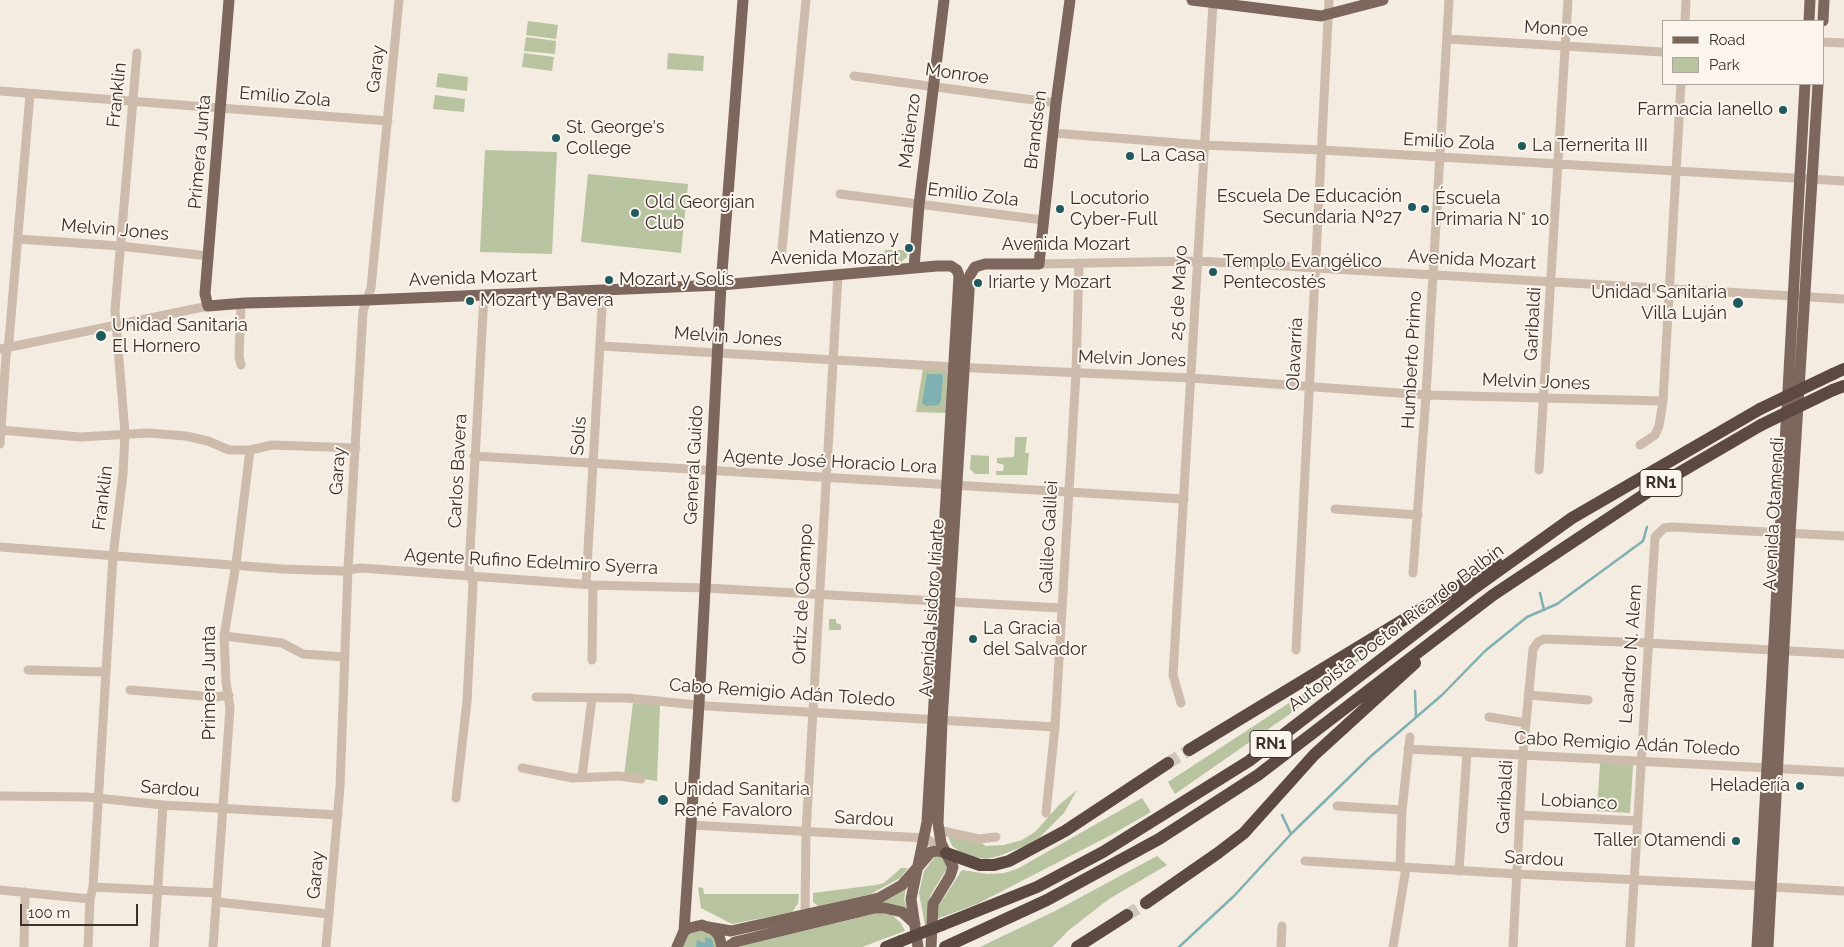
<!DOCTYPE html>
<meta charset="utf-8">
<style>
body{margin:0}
#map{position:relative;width:1844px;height:947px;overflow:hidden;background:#f4ebe1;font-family:Raleway,sans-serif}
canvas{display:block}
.legend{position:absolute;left:1662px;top:20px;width:162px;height:65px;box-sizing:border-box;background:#fbf5ee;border:1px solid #aea6a0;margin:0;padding:6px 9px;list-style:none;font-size:15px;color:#3b302b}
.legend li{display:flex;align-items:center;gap:10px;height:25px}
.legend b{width:25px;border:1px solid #aea6a0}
.scale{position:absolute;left:20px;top:904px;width:118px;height:22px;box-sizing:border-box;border:2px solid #3b302b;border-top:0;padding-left:6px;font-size:15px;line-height:18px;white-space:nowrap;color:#3b302b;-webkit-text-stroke:4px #fbf5ee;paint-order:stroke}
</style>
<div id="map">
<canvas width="1844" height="947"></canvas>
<ul class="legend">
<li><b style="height:6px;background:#7d675c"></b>Road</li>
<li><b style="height:14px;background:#b8c4a0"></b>Park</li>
</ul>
<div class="scale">100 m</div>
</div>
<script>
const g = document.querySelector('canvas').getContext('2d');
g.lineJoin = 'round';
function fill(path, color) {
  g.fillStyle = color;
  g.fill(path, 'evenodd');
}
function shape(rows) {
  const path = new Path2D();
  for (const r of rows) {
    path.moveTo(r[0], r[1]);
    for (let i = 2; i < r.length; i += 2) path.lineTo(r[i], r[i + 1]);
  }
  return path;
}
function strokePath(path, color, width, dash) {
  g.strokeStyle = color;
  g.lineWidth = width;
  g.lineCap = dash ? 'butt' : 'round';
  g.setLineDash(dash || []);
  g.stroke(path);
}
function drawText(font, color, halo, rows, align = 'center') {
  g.font = font + ' Raleway,sans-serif';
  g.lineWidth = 4;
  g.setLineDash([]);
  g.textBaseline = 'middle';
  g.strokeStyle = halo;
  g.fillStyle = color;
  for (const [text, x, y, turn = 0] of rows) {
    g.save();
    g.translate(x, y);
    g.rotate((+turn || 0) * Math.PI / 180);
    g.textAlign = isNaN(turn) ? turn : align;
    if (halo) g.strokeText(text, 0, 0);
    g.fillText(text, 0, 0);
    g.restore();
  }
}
const green = shape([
 [528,21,558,25,556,39,526,35],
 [526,37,556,41,555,54,524,51],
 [524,53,554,57,552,71,522,67],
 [668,53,704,56,703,71,667,69],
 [438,73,468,77,467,91,436,87],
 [435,95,465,99,464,112,433,109],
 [485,150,557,152,552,254,480,252],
 [588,174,688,184,681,253,581,242],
 [885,250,907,250,907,257,900,263,883,264],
 [923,368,947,371,949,376,946,413,916,412],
 [1015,437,1027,437,1025,453,1029,453,1027,475,996,475,996,471,1003,471,1004,465,997,463,997,458,1014,457],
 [971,455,989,456,989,474,975,474,970,469],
 [829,619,836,619,836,623,841,625,841,630,829,630],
 [1390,637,1287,716,1175,794,1168,782],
 [633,703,660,705,657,781,624,776],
 [1600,763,1633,765,1630,813,1597,811],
 [1077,790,1064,813,1040,837,1027,845,999,856,986,859,963,854,952,846,947,833,977,840,986,846,1004,845,1022,840,1035,832,1059,805],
 [1142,798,1151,812,1111,835,977,904,934,920,936,910,962,870,988,874,1004,873,1017,869],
 [1157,856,1167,865,1109,899,1069,930,1052,947,980,947,1055,911],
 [935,857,942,857,948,867,930,896,926,931,919,893,924,871],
 [901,868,908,868,900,878,871,894,818,906,813,902,813,893,876,885,884,883],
 [698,887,703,888,704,894,799,894,798,904,792,912,732,924,701,908],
 [906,887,904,899,907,909,897,905,874,905,892,897],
 [878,913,891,914,901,923,905,931,862,947,738,947],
 [700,929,711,932,720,947,681,947,688,933]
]);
const water = shape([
 [927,374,941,374,943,376,941,401,938,405,926,406,922,403],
 [705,937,712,939,714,947,696,947,697,940,705,943]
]);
const stream = shape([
 [1540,593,1544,610],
 [1415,691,1416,717],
 [1282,815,1291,834],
 [1179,947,1234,896,1291,834,1370,757,1442,695,1485,651,1527,617,1557,604,1643,541,1647,527]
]);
const highwayTunnel = shape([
 [1168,763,1189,750],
 [1127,915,1146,903]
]);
const minor = shape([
 [1685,21,1686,0],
 [1447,39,1663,52],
 [1823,42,1844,43],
 [854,76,1056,103],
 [0,91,388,121],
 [1053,133,1203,145,1322,150,1844,181],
 [840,194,1043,220],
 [18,239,120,246,209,256],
 [781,259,806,0],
 [1039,264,1197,261,1844,299],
 [601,346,953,367,1191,378,1426,395,1663,401],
 [0,349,208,306],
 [241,365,239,357,241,303],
 [0,430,80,437,148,433,186,436,208,441,229,450,250,450,272,445,356,448],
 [0,444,6,355,9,340,30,94],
 [1640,445,1655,435,1659,426,1663,401,1681,84],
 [474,456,1184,499],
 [1539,470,1568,0],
 [1335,509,1418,515],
 [0,547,283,569,342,571,361,568,593,585,706,588,1061,608],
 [1413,573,1426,395,1449,0],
 [586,584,603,291],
 [224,636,282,643,303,654,345,657],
 [1296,650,1329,0],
 [592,660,593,585],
 [28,670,106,672],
 [130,690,215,697,229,695],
 [1528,695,1588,700],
 [536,697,628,698,707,706,1055,727],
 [1181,703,1173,675,1213,3],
 [1489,717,1526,723],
 [1408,749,1844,772],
 [522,768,573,778,619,776,641,779],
 [582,777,592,698],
 [0,796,87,797,163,805,338,815],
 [456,798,467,701,473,584,469,569,484,295],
 [1337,806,1402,810],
 [1046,813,1055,727,1076,373,1079,263],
 [1521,815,1637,821],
 [691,825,924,838,943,848],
 [938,830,979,839,996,837],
 [1305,861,1517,874,1761,886],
 [1400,867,1402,810,1410,737],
 [1459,871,1467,752],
 [93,887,217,893],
 [1772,887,1844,891],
 [0,890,90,899],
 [217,902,329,914],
 [805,915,806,832,838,275],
 [24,947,25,892],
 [88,947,90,899,93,887,113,556,123,474,125,433,115,310,137,53],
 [154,947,163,805],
 [213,947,230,708,226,682,224,636,236,564,250,450],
 [326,947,340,787,348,569,363,311,371,288,399,0],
 [1281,947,1282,926],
 [1393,947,1406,868],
 [1513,947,1523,754,1533,649,1538,642,1544,639,1648,643,1844,654],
 [1630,947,1655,537,1664,528,1672,527,1844,536]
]);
const major = shape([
 [229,0,205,294,208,306,245,303,367,300,721,285,937,266,951,266,957,270,959,276,927,822,911,899,918,947],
 [1192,0,1321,16,1383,0],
 [1809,21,1810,0],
 [1823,21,1824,0],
 [914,268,919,205,944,0],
 [708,927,731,931,879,898,902,885,931,852,937,851,946,853],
 [684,931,699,704,721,285,743,0],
 [677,947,684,931,689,928,702,925,714,930,719,936,722,947],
 [728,947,735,942,875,908,885,908,902,912,915,924],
 [931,947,933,904,950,876,953,867,941,843,938,823,942,721,970,275,975,267,985,264,1039,264,1056,103,1070,0],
 [1757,947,1805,84],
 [1768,947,1790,533,1818,84]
]);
const highway = shape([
 [1833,374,1844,369],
 [1833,390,1844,386],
 [1189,750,1497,563],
 [946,853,980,865,994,865,1009,861,1065,831,1168,763],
 [1146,903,1218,853,1244,833,1314,755,1415,663],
 [942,925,1037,887,1103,852,1249,761,1473,589,1572,518,1760,409],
 [886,947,901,941],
 [945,947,1047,900,1159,839,1258,775,1493,595,1660,484,1761,425],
 [1077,947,1127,915]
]);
const highwayBridge = shape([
 [1760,409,1833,374],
 [1761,425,1833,390],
 [901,941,942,925]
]);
const markers = [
 [1783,110,5,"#1f5a5e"],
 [556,138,5,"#1f5a5e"],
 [1522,146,5,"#1f5a5e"],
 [1130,156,5,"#1f5a5e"],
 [1412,207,5,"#1f5a5e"],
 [1060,209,5,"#1f5a5e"],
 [1425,209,5,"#1f5a5e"],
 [635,213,5,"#1f5a5e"],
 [909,248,5,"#1f5a5e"],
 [1213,272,5,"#1f5a5e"],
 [609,280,5,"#1f5a5e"],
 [978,283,5,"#1f5a5e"],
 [470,301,5,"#1f5a5e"],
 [1738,303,6,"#1f5a5e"],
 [101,336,6,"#1f5a5e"],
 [973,639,5,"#1f5a5e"],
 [1800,786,5,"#1f5a5e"],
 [663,800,6,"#1f5a5e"],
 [1736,841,5,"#1f5a5e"]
];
const shields = [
 [1661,483,42],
 [1271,744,42]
];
const shieldNames = [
 ["RN1",1661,483],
 ["RN1",1271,744]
];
const streetNames = [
 ["Monroe",1556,29,3],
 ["Garay",376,69,-84],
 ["Monroe",957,74,8],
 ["Franklin",117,95,-84],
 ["Emilio Zola",285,97,5],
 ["Brandsen",1036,130,-83],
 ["Matienzo",910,131,-83],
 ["Emilio Zola",1449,142,3],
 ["Primera Junta",200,152,-85],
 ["Emilio Zola",973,195,7],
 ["Melvin Jones",115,230,5],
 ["Avenida Mozart",1066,245],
 ["Avenida Mozart",1472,260,3],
 ["Avenida Mozart",473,278,-2],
 ["25 de Mayo",1179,293,-87],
 ["Garibaldi",1533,324,-87],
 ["Melvin Jones",728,337,4],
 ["Olavarría",1295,354,-87],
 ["Melvin Jones",1132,359,2],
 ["Humberto Primo",1412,360,-87],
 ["Melvin Jones",1536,382,2],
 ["Solís",579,436,-86],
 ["Agente José Horacio Lora",830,462,3],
 ["General Guido",694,465,-87],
 ["Garay",338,471,-86],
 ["Carlos Bavera",458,471,-87],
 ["Franklin",103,498,-83],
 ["Avenida Otamendi",1774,514,-87],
 ["Galileo Galilei",1049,537,-87],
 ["Agente Rufino Edelmiro Syerra",531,562,3],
 ["Ortiz de Ocampo",803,594,-87],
 ["Avenida Isidoro Iriarte",932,608,-86],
 ["Autopista Doctor Ricardo Balbín",1396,628,-37],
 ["Leandro N. Alem",1631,654,-86],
 ["Primera Junta",210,683,-90],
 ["Cabo Remigio Adán Toledo",782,693,4],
 ["Cabo Remigio Adán Toledo",1627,744,3],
 ["Sardou",170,789,4],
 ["Garibaldi",1505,797,-87],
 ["Lobianco",1579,802,3],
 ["Sardou",864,819,3],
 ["Sardou",1534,859,3],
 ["Garay",316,875,-85]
];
const poiNames = [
 ["Farmacia Ianello",1773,110,"right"],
 ["St. George's",566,128],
 ["College",566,149],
 ["La Ternerita III",1532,146],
 ["La Casa",1140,156],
 ["Escuela De Educación",1402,197,"right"],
 ["Secundaria Nº27",1402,218,"right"],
 ["Locutorio",1070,199],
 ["Cyber-Full",1070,220],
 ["Éscuela",1435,199],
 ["Primaria N° 10",1435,220],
 ["Old Georgian",645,203],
 ["Club",645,224],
 ["Matienzo y",899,238,"right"],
 ["Avenida Mozart",899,259,"right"],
 ["Templo Evangélico",1223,262],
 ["Pentecostés",1223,283],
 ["Mozart y Solís",619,280],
 ["Iriarte y Mozart",988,283],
 ["Unidad Sanitaria",1727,293,"right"],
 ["Villa Luján",1727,314,"right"],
 ["Mozart y Bavera",480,301],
 ["Unidad Sanitaria",112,326],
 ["El Hornero",112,347],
 ["La Gracia",983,629],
 ["del Salvador",983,650],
 ["Heladería",1790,786,"right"],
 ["Unidad Sanitaria",674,790],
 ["René Favaloro",674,811],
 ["Taller Otamendi",1726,841,"right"]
];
fill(green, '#b8c4a0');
fill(water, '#7fb0b2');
strokePath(stream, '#7fb0b2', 2.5);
strokePath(highwayTunnel, '#cfc6bd', 12, [12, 6]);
strokePath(minor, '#cdbbac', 9);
strokePath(major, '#7d675c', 11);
strokePath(highway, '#5c4a42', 12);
strokePath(highwayBridge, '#5c4a42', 12);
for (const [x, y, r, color] of markers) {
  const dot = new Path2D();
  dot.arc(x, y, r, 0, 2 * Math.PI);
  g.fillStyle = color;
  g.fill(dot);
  strokePath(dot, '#fbf5ee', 2);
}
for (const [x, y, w] of shields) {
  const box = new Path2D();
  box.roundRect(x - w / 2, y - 13.5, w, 27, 4);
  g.fillStyle = '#fbf5ee';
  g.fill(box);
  strokePath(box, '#3b302b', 1);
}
drawText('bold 16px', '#3b302b', null, shieldNames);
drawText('18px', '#3b302b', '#fbf5ee', streetNames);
drawText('18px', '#3b302b', '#fbf5ee', poiNames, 'left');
</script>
